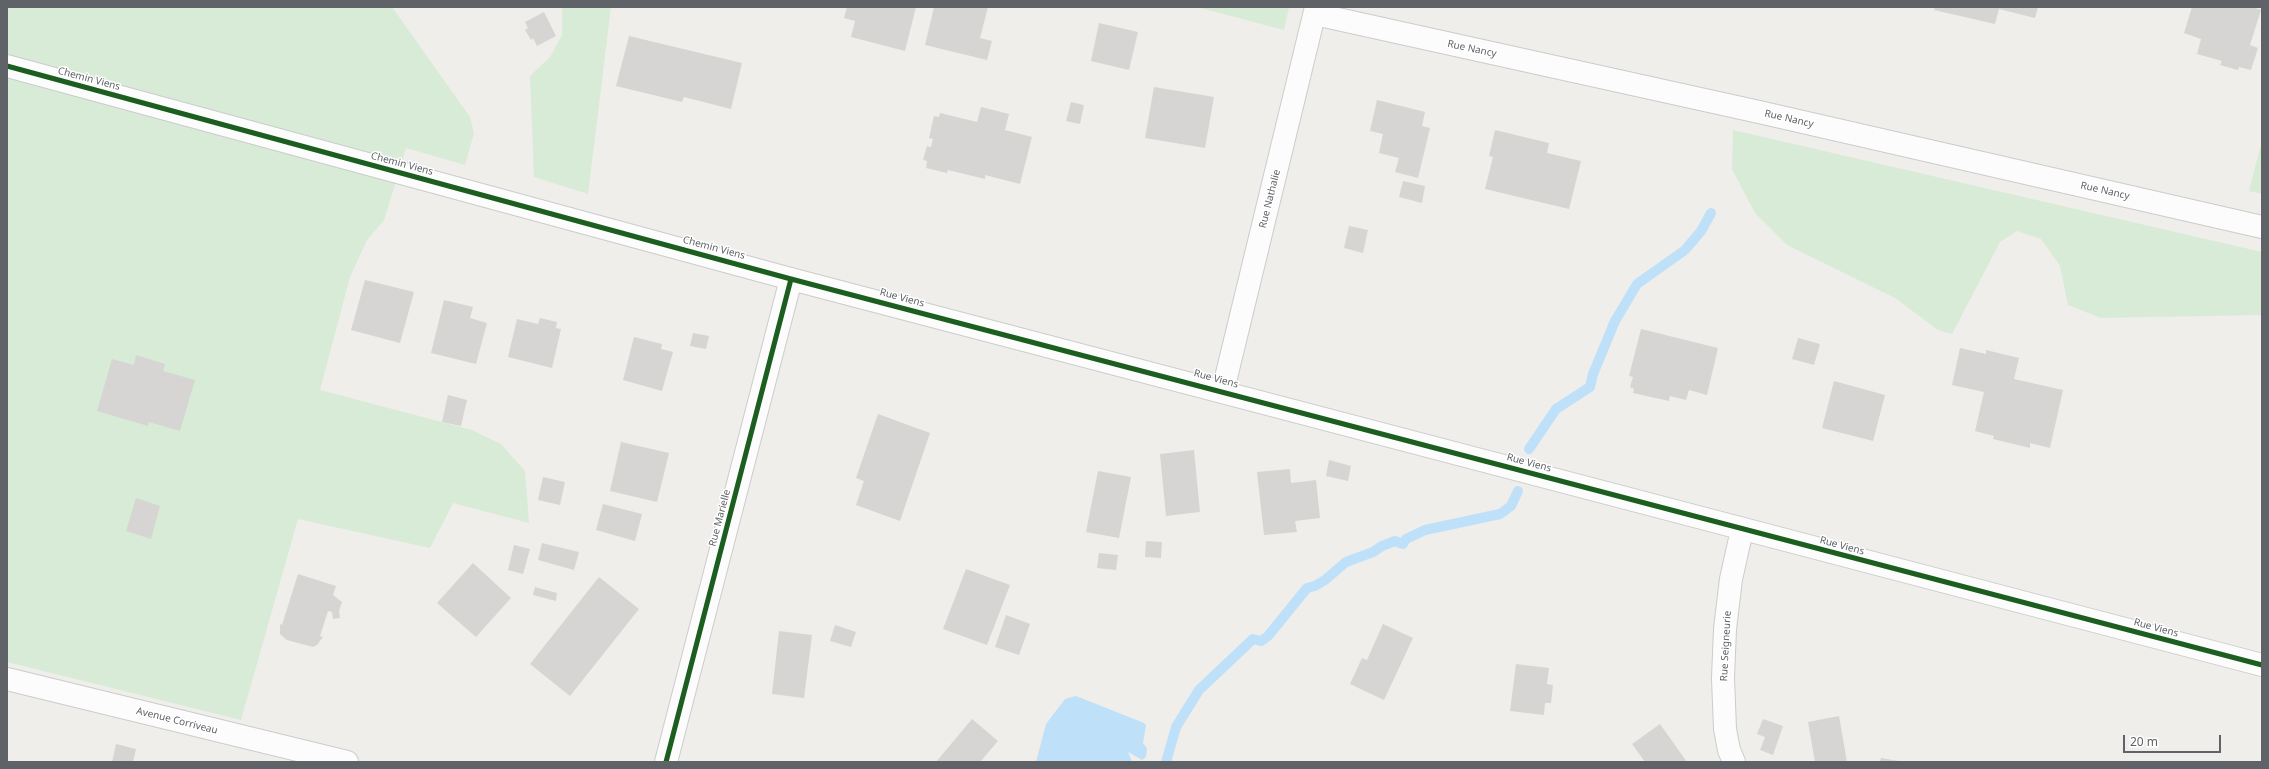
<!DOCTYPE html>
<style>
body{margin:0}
#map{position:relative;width:2269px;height:769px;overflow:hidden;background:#efeeea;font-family:"Noto Sans",sans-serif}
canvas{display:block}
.frame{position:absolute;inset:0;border:8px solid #5f6368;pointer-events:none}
.scale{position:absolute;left:2123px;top:735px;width:98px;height:18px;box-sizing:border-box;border:2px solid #5f6368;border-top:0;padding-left:5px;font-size:12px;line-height:14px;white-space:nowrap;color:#5f6368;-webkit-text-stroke:3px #fff;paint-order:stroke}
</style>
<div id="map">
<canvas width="2269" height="769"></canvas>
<div class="frame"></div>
<div class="scale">20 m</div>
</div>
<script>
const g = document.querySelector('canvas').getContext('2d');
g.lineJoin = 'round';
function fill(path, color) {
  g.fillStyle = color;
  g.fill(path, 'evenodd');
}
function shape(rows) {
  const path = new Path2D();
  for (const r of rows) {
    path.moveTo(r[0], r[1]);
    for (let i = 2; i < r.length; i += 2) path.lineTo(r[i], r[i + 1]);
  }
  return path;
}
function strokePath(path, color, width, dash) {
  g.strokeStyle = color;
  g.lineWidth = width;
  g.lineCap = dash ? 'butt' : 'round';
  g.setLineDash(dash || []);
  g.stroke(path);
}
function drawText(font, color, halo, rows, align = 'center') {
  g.font = font + ' "Noto Sans",sans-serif';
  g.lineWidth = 3;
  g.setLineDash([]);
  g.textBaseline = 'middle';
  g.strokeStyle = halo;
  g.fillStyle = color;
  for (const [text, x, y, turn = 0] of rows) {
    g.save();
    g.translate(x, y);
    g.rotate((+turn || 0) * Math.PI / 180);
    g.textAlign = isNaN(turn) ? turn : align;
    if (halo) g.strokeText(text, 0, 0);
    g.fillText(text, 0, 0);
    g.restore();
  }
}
const green = shape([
 [7,7,392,7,470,117,474,133,465,165,406,148,384,220,367,240,350,277,320,390,472,430,501,444,525,471,529,523,453,503,430,548,298,519,241,720,7,662],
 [562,7,611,7,588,194,534,177,530,76,550,57,562,35],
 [1197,7,1289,7,1284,30],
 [1733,130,2262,252,2262,315,2101,318,2068,305,2060,266,2041,239,2017,231,2000,242,1952,334,1938,330,1895,298,1787,245,1755,213,1732,169],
 [2260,148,2262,148,2262,194,2249,191]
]);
const water = shape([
 [1076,696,1144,723,1146,725,1143,743,1147,748,1146,757,1142,760,1128,752,1132,762,1036,762,1046,724,1065,699]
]);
const stream = shape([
 [1529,449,1556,409,1590,387,1593,374,1615,321,1637,284,1685,250,1701,231,1711,213],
 [1166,762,1176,727,1199,690,1253,639,1261,641,1268,636,1307,588,1315,586,1325,580,1346,562,1373,552,1382,546,1395,541,1403,544,1406,539,1425,530,1500,514,1511,506,1518,491]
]);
const building = shape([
 [847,7,916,7,905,51,851,37,855,21,844,18],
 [934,7,988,7,980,38,992,41,987,60,925,45],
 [1935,7,2038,7,2035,18,1999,9,1995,24,1934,10],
 [2192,7,2252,7,2261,10,2250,45,2258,48,2251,70,2239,67,2238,70,2220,65,2222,61,2197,54,2201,39,2184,33],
 [544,12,556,36,537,46,533,38,531,40,525,30,528,28,525,22],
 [1099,23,1138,32,1129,70,1091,61],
 [629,36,742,63,731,109,684,97,682,102,616,86],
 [1154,87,1214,97,1205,148,1145,138],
 [1377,100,1425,112,1422,126,1430,128,1418,178,1395,172,1399,158,1379,153,1383,134,1370,131],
 [1071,102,1084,105,1080,124,1066,121],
 [981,107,1009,114,1005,130,1032,137,1020,184,985,175,985,179,948,170,947,173,926,168,927,161,923,160,927,146,931,147,933,139,929,138,934,116,939,117,940,113,977,122],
 [1495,130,1549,143,1547,153,1581,161,1569,209,1485,189,1493,157,1489,156],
 [1403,181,1425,186,1422,203,1399,197],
 [1349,226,1368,230,1363,253,1344,248],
 [365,280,414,292,400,343,351,330],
 [444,300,473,307,470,318,487,323,476,364,431,353],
 [540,318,557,322,556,328,561,329,552,368,508,357,517,319,538,324],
 [1641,329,1718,348,1707,395,1689,390,1686,400,1670,396,1669,401,1633,393,1634,389,1630,387,1633,377,1629,376],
 [693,333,709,336,706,349,690,346],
 [634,337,662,344,661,349,673,352,662,391,623,380],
 [1798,338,1820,344,1814,365,1792,359],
 [1960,348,1986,354,1986,350,2019,358,2014,379,2063,390,2050,448,2030,443,2030,448,1993,439,1994,436,1975,431,1984,392,1952,385],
 [136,355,165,364,163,371,195,380,180,431,149,422,148,426,97,411,112,359,134,365],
 [1834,381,1885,395,1873,441,1822,428],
 [448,395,467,400,461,426,442,422],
 [878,414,930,433,900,521,856,505,864,481,856,478],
 [621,442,669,453,657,502,610,491],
 [1194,450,1200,512,1166,516,1160,454],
 [1329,460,1351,466,1348,481,1326,476],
 [1290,469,1291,483,1316,480,1320,518,1295,521,1297,532,1264,535,1257,472],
 [1098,471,1131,477,1119,538,1086,532],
 [543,477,565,482,560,505,538,500],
 [136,498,160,506,151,539,126,531],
 [603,504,642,514,635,541,596,530],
 [1146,541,1162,542,1161,558,1145,557],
 [542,543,579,552,574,570,538,560],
 [514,545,530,549,523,574,508,570],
 [1099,553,1118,555,1116,570,1097,568],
 [473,563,511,598,476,637,437,603],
 [966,569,1010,585,987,645,943,629],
 [298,574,336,586,333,595,342,602,339,611,340,618,333,619,332,612,328,611,320,636,323,637,317,645,313,647,287,640,280,634,280,624,282,625],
 [599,577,639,609,570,696,530,664],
 [535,587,557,593,556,601,533,595],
 [1006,615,1030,624,1019,655,995,647],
 [1383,624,1413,638,1384,700,1350,684,1362,658,1367,660],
 [835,625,856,632,851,647,830,641],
 [779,631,812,635,804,698,772,694],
 [1516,664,1549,668,1547,684,1553,685,1551,703,1545,703,1544,715,1510,711],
 [1839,716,1847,762,1815,762,1808,722],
 [972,719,998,741,980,762,936,762],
 [1763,719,1783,726,1773,755,1760,750,1765,737,1757,734],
 [1660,724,1687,762,1645,762,1632,744],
 [116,744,136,749,133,762,112,762],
 [1881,758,1899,761,1899,762,1880,762]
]);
const minor = shape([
 [1315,14,1759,112,2262,227],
 [7,66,791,279,2262,665],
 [1223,390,1316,7],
 [7,679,347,762],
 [666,762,791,279],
 [1734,762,1729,750,1725,729,1723,678,1725,629,1731,579,1742,530]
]);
const cycleway = shape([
 [7,66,791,279,2262,665],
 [666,762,791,279]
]);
const streetNames = [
 ["Rue Nancy",1472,49,12],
 ["Chemin Viens",89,79,15],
 ["Rue Nancy",1789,119,13],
 ["Chemin Viens",402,164,15],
 ["Rue Nancy",2105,191,13],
 ["Rue Nathalie",1270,199,-76],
 ["Chemin Viens",714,248,15],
 ["Rue Viens",902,298,15],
 ["Rue Viens",1216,379,15],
 ["Rue Viens",1529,463,15],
 ["Rue Marielle",720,518,-75],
 ["Rue Viens",1842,546,15],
 ["Rue Viens",2156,628,15],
 ["Rue Seigneurie",1726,646,-87],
 ["Avenue Corriveau",177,721,14]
];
fill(green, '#d8ebd6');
fill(water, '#bfe0f9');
strokePath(stream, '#bfe0f9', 10);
fill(building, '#d6d5d3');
strokePath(minor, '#cbcccc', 24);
strokePath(minor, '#fdfcfc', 22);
strokePath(cycleway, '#1b5e20', 5);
drawText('10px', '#5f6368', '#fff', streetNames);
</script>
